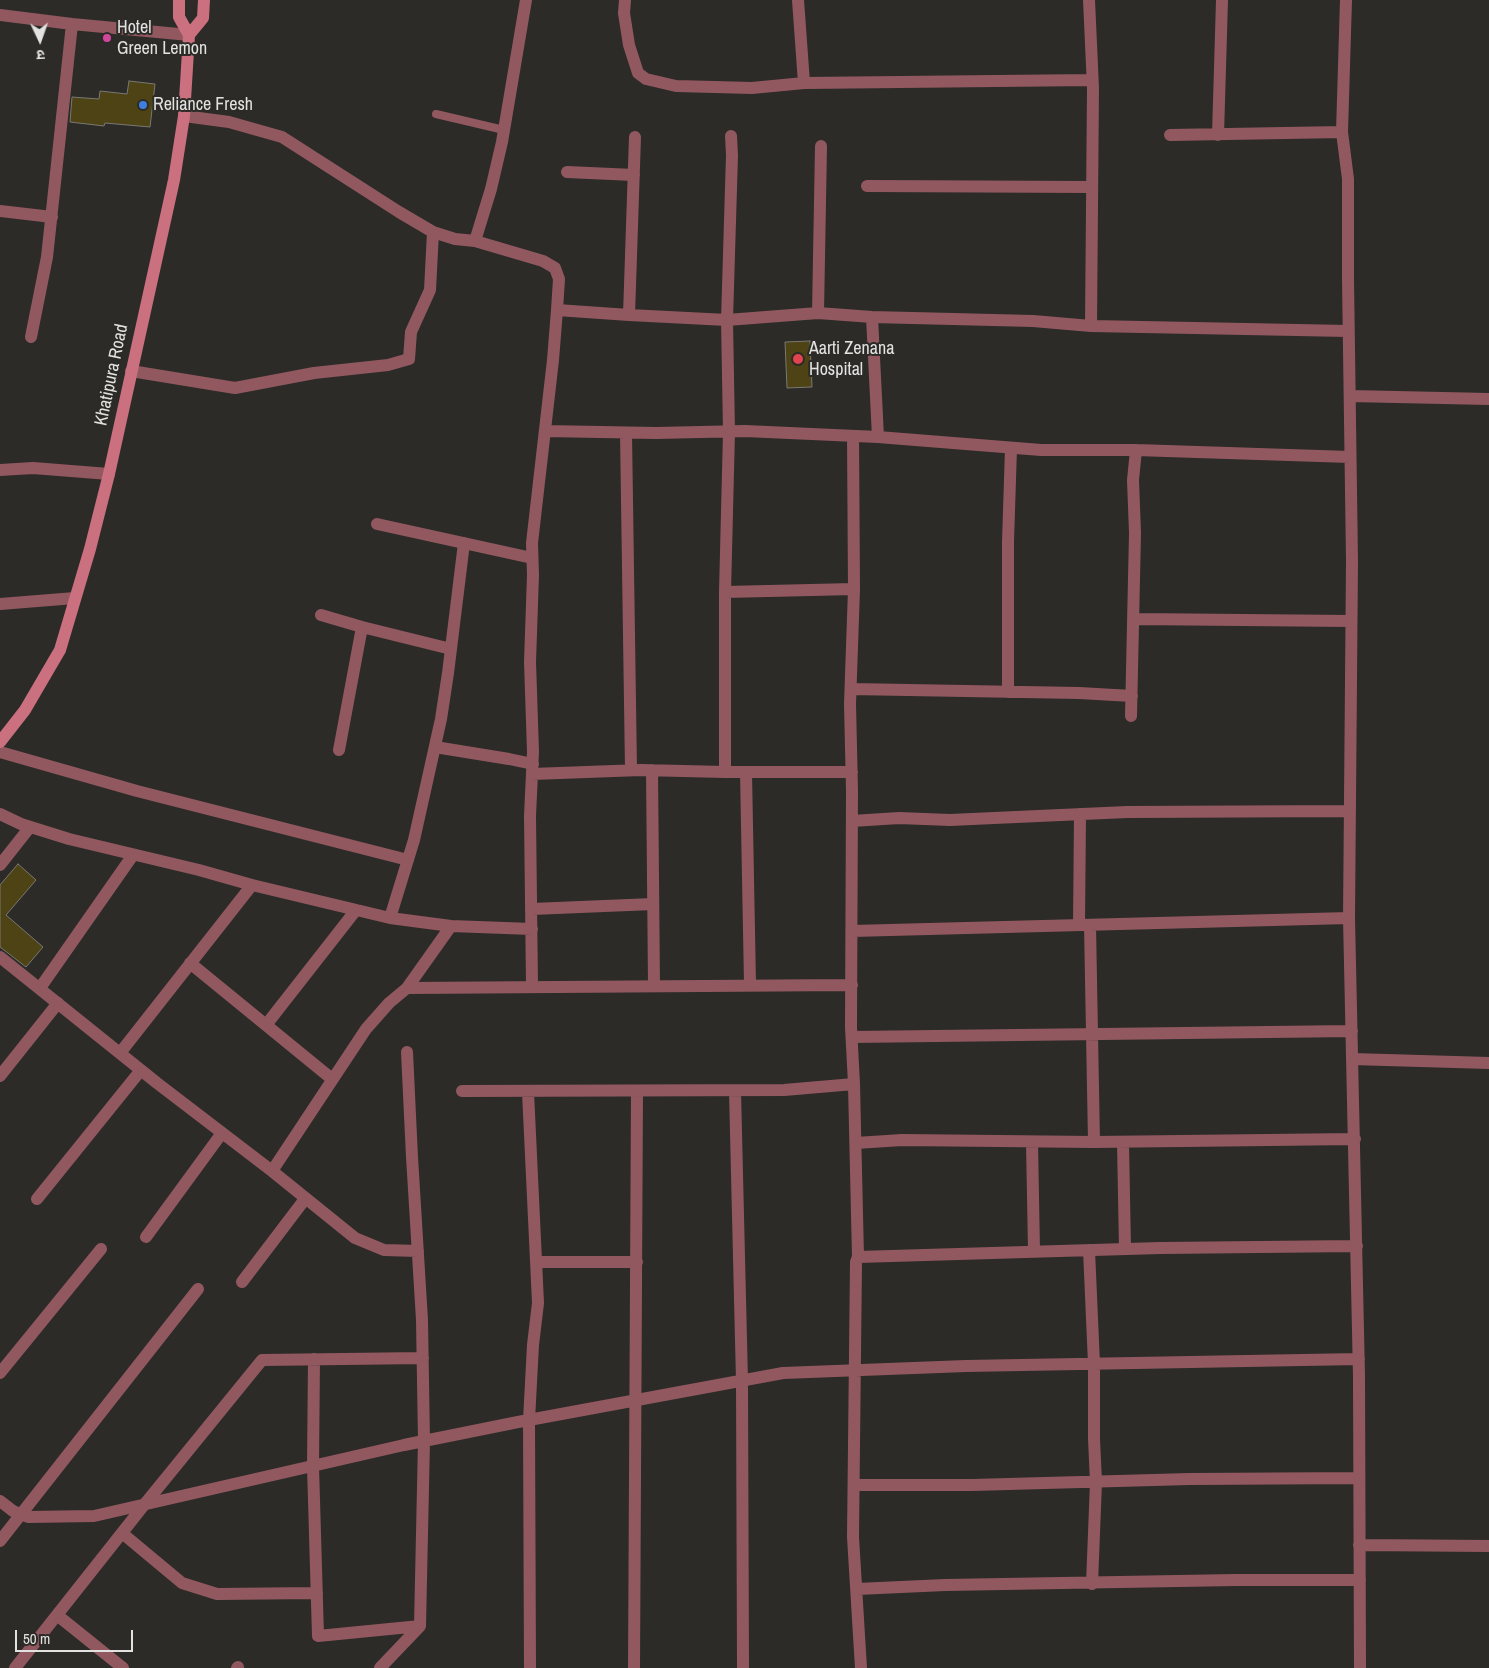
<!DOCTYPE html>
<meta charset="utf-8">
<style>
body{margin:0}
#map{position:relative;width:1489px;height:1668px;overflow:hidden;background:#2c2b28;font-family:"Archivo Narrow","Noto Sans Devanagari",sans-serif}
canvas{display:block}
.north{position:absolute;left:15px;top:15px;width:50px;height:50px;-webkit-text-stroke:4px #2c2b28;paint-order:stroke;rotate:177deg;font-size:14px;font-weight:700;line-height:20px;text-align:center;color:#e2e2e0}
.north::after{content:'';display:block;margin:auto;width:18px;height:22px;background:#e2e2e0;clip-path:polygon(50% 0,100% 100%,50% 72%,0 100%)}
.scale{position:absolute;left:15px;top:1630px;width:118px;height:22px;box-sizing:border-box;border:2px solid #e2e2e0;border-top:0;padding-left:6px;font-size:15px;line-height:18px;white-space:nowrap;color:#e2e2e0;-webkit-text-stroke:4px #2c2b28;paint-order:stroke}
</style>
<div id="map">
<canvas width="1489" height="1668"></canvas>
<div class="north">उ</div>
<div class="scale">50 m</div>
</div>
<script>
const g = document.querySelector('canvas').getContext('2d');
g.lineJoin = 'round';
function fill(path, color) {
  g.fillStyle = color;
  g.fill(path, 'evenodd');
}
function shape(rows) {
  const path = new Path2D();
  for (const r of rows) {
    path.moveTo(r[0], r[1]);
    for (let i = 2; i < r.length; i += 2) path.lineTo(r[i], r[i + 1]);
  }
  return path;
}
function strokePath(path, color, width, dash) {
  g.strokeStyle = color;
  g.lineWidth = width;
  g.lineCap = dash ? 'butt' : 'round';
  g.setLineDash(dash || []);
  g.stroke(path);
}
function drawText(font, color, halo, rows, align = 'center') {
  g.font = font + ' "Archivo Narrow",sans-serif';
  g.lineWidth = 4;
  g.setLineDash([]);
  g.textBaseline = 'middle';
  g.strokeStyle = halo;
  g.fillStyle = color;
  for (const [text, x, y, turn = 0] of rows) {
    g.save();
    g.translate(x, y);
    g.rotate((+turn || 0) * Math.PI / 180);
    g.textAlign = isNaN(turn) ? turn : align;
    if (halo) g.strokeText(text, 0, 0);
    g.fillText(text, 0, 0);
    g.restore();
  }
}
const building = shape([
 [129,81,155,84,150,127,105,123,104,126,70,122,72,97,99,99,100,91,127,94,129,81],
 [810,341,812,387,787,388,785,342,810,341],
 [18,864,36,880,6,915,43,947,26,967,0,947,0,885,18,864]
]);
const service = shape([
 [436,114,504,130]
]);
const minor = shape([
 [625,0,624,13,629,45,638,73,646,79,676,86,752,88,804,83,1092,80],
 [798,0,804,83],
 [1089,0,1093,88,1091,326],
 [1346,0,1342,132,1348,179,1348,279,1352,561,1349,918,1359,1376,1360,1668],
 [0,15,72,24,189,35],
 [184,116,229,122,282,137,399,212,433,232,455,239,475,241,543,261,555,268,559,279,557,310,629,315,727,320,818,313,872,317,1033,321,1091,326,1348,331],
 [1170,135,1342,132],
 [1218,135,1222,0],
 [567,172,634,175],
 [867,186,1092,187],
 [0,211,52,217],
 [475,241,491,189,502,142,526,0],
 [818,313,821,146],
 [629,315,635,137],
 [872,317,878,437],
 [31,337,47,257,72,24],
 [131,371,235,388,314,373,388,365,409,359,411,332,430,290,433,232],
 [1350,396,1489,399],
 [545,431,656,433,745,431,878,437,1041,450,1136,450,1350,457],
 [626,433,631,770],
 [853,436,854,589,850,704,852,791,851,1027,854,1084,858,1257,856,1262,853,1537,861,1668],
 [0,470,33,468,109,474],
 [377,524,532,558],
 [725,592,854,589],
 [0,604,75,598],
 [321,615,362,627],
 [1134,619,1351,621],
 [851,689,1079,693,1132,696],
 [1008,692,1008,542,1011,448],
 [1131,716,1135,533,1133,480,1136,450],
 [435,747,509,759,533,764],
 [339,750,362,627,451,649],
 [0,752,137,791,408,860],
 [652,770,654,985],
 [725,772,725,592,729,432,727,320,732,155,731,136],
 [746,772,750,984],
 [532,774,641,770,725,772,852,772],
 [0,814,21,824,69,839,199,870,252,885,390,918,451,926,532,929],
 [852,821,899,818,950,820,1127,812,1350,811],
 [0,865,30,827],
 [532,909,653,904],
 [390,918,414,840,441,719,448,673,464,543],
 [1079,925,1080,814],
 [1090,925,1094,1142],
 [852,931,1349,918],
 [0,957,157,1083,272,1171,355,1238,384,1250,418,1251],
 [190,963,332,1079],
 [532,986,530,816,533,752,530,662,533,575,532,543,553,360,557,310],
 [40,988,133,855],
 [407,988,451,926],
 [266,1025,356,910],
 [852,1037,1352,1031],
 [120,1053,252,885],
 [1352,1059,1489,1063],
 [0,1076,58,1003],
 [462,1091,784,1090,854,1084],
 [735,1091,742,1381,743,1668],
 [528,1092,538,1303,533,1345,529,1420,530,1668],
 [1032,1142,1034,1251],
 [1123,1142,1125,1249],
 [856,1143,902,1140,1094,1142,1355,1139],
 [272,1171,366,1029,389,1003,407,988,852,985],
 [37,1199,141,1070],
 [146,1237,222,1133],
 [1089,1250,1094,1364,1094,1439,1096,1482,1092,1584],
 [858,1257,1160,1248,1357,1246],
 [537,1262,637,1262],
 [242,1282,305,1199],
 [314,1359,313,1466,318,1636,420,1626],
 [0,1373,101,1249],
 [854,1485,972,1485,1190,1479,1359,1478],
 [0,1501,13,1511,28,1517,94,1516,404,1445,518,1422,783,1373,966,1366,1359,1359],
 [122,1533,182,1583,217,1594,317,1593],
 [0,1541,198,1289],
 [1359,1545,1489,1546],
 [857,1589,945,1585,1236,1580,1360,1580],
 [57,1615,123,1668],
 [15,1668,144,1505,262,1360,423,1358],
 [237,1668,238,1667],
 [380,1668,420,1626,424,1441,422,1320,412,1157,407,1052],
 [634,1668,637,1091]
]);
const secondary = shape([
 [179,0,179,17,189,35],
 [0,742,25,710,60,650,90,549,109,474,174,180,184,116,189,35,203,18,204,0]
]);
const markers = [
 [107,38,5,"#d1479c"],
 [143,105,5,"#3f7fe0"],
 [798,359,6,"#e0444e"]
];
const poiNames = [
 ["Hotel",117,28],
 ["Green Lemon",117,49],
 ["Reliance Fresh",153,105],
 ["Aarti Zenana",809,349],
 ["Hospital",809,370]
];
const streetNames = [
 ["Khatipura Road",112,375,-78]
];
fill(building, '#4e4314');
strokePath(building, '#797874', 1);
strokePath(service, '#925860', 8);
strokePath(minor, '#925860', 12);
strokePath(secondary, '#cb707e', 12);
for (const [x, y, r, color] of markers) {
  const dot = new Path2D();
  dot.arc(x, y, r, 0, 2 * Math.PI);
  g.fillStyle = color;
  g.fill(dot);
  strokePath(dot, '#2c2b28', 2);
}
drawText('18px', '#e2e2e0', '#2c2b28', poiNames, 'left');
drawText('18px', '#e2e2e0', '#2c2b28', streetNames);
</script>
